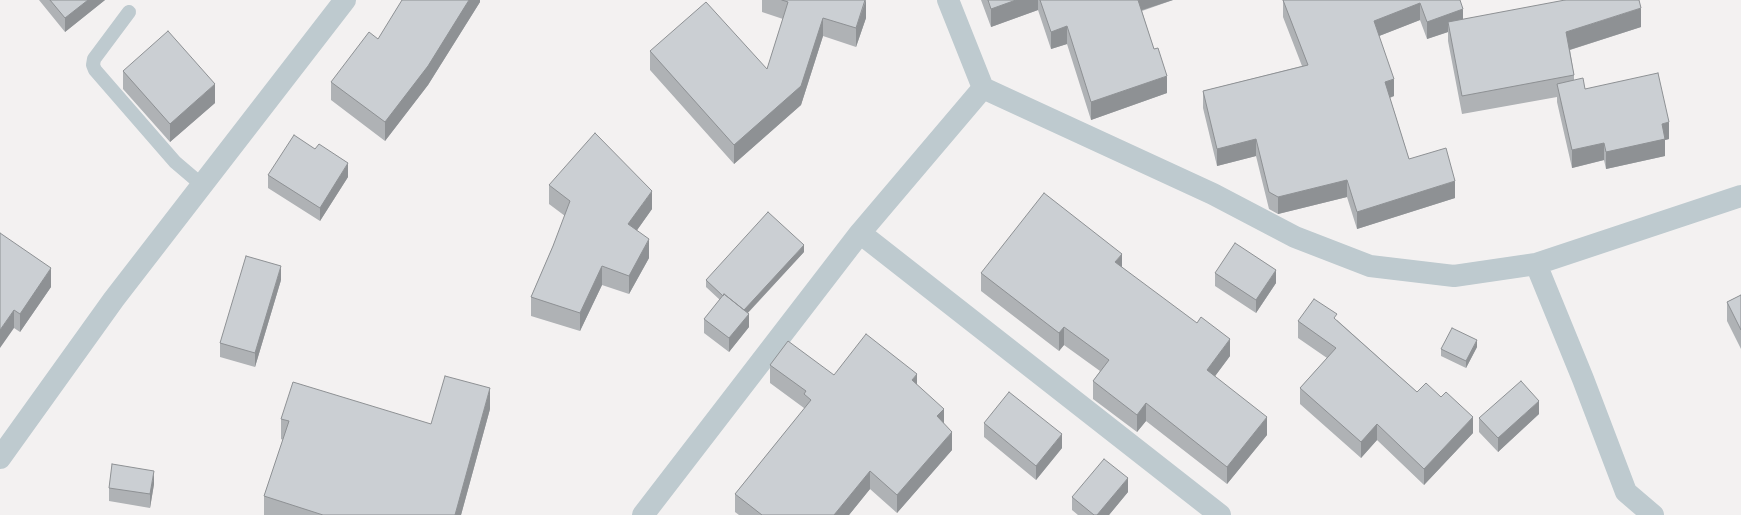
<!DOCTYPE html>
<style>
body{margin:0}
canvas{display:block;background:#f3f1f1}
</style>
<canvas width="1741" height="515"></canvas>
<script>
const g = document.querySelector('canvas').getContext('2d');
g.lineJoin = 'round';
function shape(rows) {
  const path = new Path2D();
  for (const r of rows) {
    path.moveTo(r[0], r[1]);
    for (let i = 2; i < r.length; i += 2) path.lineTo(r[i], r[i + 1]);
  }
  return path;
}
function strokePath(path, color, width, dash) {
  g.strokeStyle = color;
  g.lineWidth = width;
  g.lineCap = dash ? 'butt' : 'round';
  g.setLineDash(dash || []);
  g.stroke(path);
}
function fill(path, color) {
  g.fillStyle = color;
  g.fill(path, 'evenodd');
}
const lane = shape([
 [129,12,94,59,93,65,95,70,175,162,202,185]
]);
const street = shape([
 [948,0,983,88,1213,194,1295,237,1370,266,1454,276,1536,264,1741,196],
 [860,233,1220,515],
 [1536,264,1583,379,1626,492,1653,515],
 [0,458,114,299,345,0],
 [643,515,860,233,983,88]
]);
const wall = shape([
 [39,0,105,0,65,32],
 [480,0,480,2,428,85,385,141,331,100,331,82,378,39],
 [762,0,866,0,866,18,856,47,823,36,801,105,734,164,650,70,650,51,767,69,783,19,762,12],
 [981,0,1173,0,1142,11,1167,93,1091,120,1067,44,1051,49,1038,10,991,27],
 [1283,0,1460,0,1463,19,1641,27,1570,50,1574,75,1574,80,1585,89,1669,139,1665,140,1665,156,1606,169,1604,160,1572,168,1557,102,1557,97,1462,114,1448,41,1448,32,1427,39,1420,20,1379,36,1394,96,1390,98,1409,159,1455,198,1357,229,1347,197,1278,214,1269,209,1256,156,1217,166,1203,108,1203,91,1302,66,1283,17],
 [123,71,215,103,170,142,123,89],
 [268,175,348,177,320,221,268,188],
 [549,185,652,209,637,230,649,258,629,294,602,285,580,331,531,316,531,297,553,246,565,216,549,204],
 [0,233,51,287,20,332,14,328],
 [804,252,748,313,749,327,729,352,704,333,704,319,720,300,706,287,706,280],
 [1122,267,1230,356,1215,376,1267,435,1227,484,1146,421,1137,432,1093,399,1093,381,1100,371,1064,345,1059,351,981,291,981,273],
 [1215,273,1276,283,1256,313,1215,286],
 [281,280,255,367,220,357,220,343],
 [1741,295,1741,349,1727,321,1727,302],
 [1337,320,1417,392,1473,433,1424,485,1377,440,1361,458,1300,404,1300,388,1327,358,1298,338,1298,321],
 [1477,347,1466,368,1441,356,1441,349],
 [770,365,834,375,917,385,944,424,952,450,897,513,870,489,849,515,739,515,735,512,735,494,804,409,804,408,770,383],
 [490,409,461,515,264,515,264,496,283,440,281,439,281,419,431,424],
 [1539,414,1498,452,1479,432,1479,418],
 [984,423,1062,448,1036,480,984,437],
 [154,484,150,508,109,501,109,488],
 [1128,492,1109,515,1078,515,1072,510,1072,497]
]);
const shadedWall = shape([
 [88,0,105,0,65,32,65,18],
 [469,0,480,0,480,2,428,85,385,141,385,122],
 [866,0,866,18,856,47,856,28],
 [1016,0,1038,0,1038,10,991,27,991,9],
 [1136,0,1173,0,1136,12],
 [1420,3,1420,20,1374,38,1374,21],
 [1641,8,1641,27,1566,51,1566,32],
 [1463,9,1463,27,1448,22,1448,32,1427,39,1427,22],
 [823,18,823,36,801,105,734,164,734,145],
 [1067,26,1067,44,1051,49,1051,32],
 [1167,76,1167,93,1091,120,1091,102],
 [1394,79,1394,96,1385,99,1385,82],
 [215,84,215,103,170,142,170,124],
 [1669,122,1669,139,1665,140,1665,156,1606,169,1606,152,1662,124],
 [1256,139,1256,156,1217,166,1217,149],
 [1604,143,1604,160,1572,168,1572,150],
 [348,163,348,177,320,221,320,208],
 [1347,180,1347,197,1278,214,1278,197],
 [1455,181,1455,198,1357,229,1357,212],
 [652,191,652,209,628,243,628,224],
 [649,239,649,258,629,294,629,276],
 [804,245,804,252,741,320,741,313],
 [1122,254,1122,272,1115,262],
 [281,266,281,280,255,367,255,353],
 [602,266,602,285,580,331,580,313],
 [51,268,51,287,20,332,20,314],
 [1276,270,1276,283,1256,313,1256,300],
 [14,310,14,328,0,348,0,330],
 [749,314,749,327,729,352,729,338],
 [1064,327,1064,345,1059,351,1059,333],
 [1230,339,1230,356,1207,387,1207,370],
 [1477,340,1477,347,1466,368,1466,361],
 [917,374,917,392,912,380],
 [490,388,490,409,461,515,455,515],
 [1539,401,1539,414,1498,452,1498,438],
 [1146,403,1146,421,1137,432,1137,415],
 [944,409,944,427,937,416],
 [1267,417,1267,435,1227,484,1227,467],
 [1473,417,1473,433,1424,485,1424,469],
 [1377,424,1377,440,1361,458,1361,442],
 [952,432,952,450,897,513,897,495],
 [1062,434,1062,448,1036,480,1036,466],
 [154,471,154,484,150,508,150,494],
 [870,471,870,489,849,515,834,515],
 [1128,478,1128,492,1109,515,1097,515]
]);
const building = shape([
 [50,0,88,0,65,18,50,0],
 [402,0,469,0,428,66,385,122,331,82,369,32,378,39,402,0],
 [782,0,865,0,856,28,823,18,801,86,734,145,650,51,706,2,767,69,788,2,782,0],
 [988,0,1016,0,991,9,988,0],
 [1040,0,1138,0,1154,49,1158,48,1167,76,1091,102,1067,26,1051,32,1040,0],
 [1283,0,1460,0,1463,9,1427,22,1420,3,1374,21,1394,79,1385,82,1409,159,1446,148,1455,181,1357,212,1347,180,1278,197,1269,192,1256,139,1217,149,1203,91,1308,65,1283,0],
 [1565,0,1639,0,1641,8,1566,32,1574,75,1462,96,1448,22,1565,0],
 [168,31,215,84,170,124,123,71,168,31],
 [1658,73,1669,122,1662,124,1665,139,1606,152,1604,143,1572,150,1557,84,1583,78,1585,89,1658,73],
 [595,133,652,191,628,224,649,239,629,276,602,266,580,313,531,297,553,246,570,201,549,185,595,133],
 [294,135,315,149,319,144,348,163,320,208,268,175,294,135],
 [1044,193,1122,254,1115,262,1197,323,1201,317,1230,339,1207,370,1267,417,1227,467,1146,403,1137,415,1093,381,1109,360,1064,327,1059,333,981,273,1044,193],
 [768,212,804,245,744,310,724,294,723,296,706,280,768,212],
 [0,233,51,268,20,314,14,310,0,330,0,233],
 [1235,243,1276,270,1256,300,1215,273,1235,243],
 [246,256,281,266,255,353,220,343,246,256],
 [724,294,749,314,729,338,704,319,724,294],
 [1741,295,1741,330,1727,302,1741,295],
 [1314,299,1337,314,1334,318,1417,392,1426,383,1441,397,1446,392,1473,417,1424,469,1377,424,1361,442,1300,388,1336,348,1298,321,1314,299],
 [1452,328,1477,340,1466,361,1441,349,1452,328],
 [866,334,917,374,912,380,944,409,937,416,952,432,897,495,870,471,834,515,762,515,735,494,811,400,804,394,806,391,770,365,788,341,834,375,866,334],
 [445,376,490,388,455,515,323,515,264,496,289,421,281,419,293,382,431,424,445,376],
 [1521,381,1539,401,1498,438,1479,418,1521,381],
 [1009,392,1062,434,1036,466,984,423,1009,392],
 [1104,459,1128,478,1097,515,1094,515,1072,497,1104,459],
 [112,464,154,471,150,494,109,488,112,464]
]);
strokePath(lane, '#becacf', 14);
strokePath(street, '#becacf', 22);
fill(wall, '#afb2b5');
fill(shadedWall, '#8e9194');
fill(building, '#cbcfd3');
strokePath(building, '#8e9194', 1);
</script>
